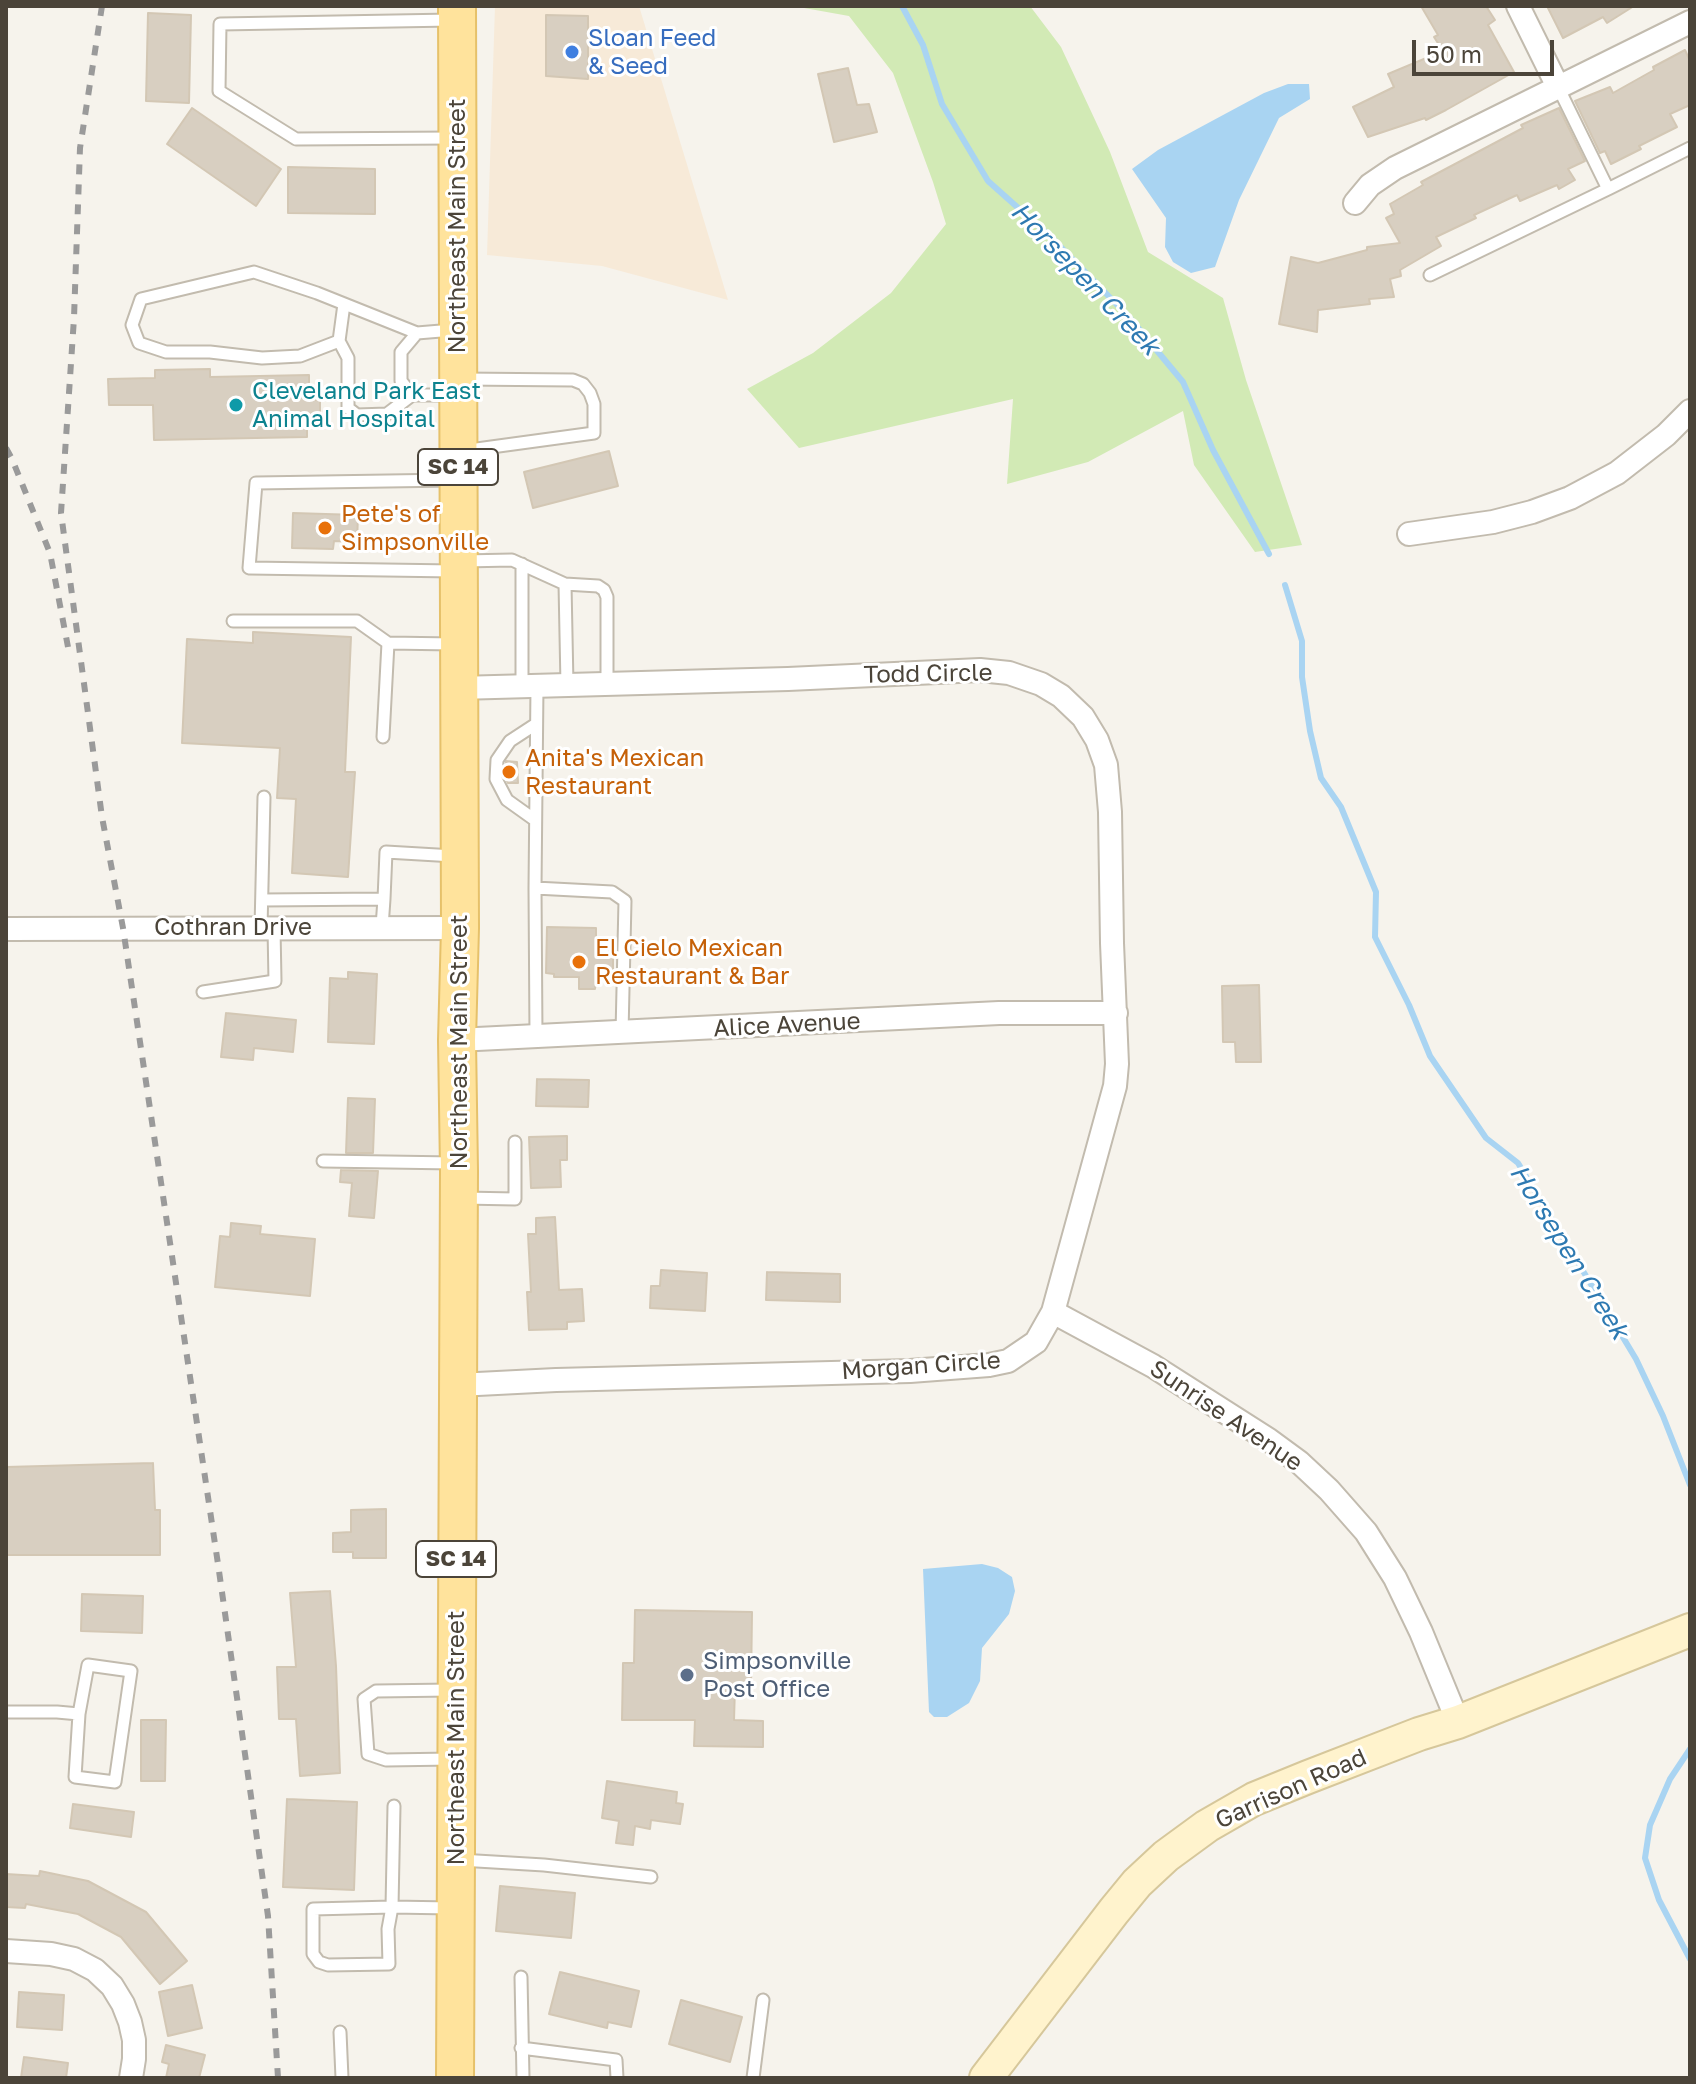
<!DOCTYPE html>
<style>
body{margin:0}
#map{position:relative;width:1696px;height:2084px;overflow:hidden;background:#f6f3ec;font-family:"Golos Text",sans-serif}
canvas{display:block}
.frame{position:absolute;inset:0;border:8px solid #4b4439;pointer-events:none}
.scale{position:absolute;left:1412px;top:40px;width:142px;height:36px;box-sizing:border-box;border:4px solid #4b4439;border-top:0;padding-left:10px;font-size:24px;line-height:28px;white-space:nowrap;color:#4b4439;-webkit-text-stroke:6px #fff;paint-order:stroke}
</style>
<div id="map">
<canvas width="1696" height="2084"></canvas>
<div class="frame"></div>
<div class="scale">50 m</div>
</div>
<script>
const g = document.querySelector('canvas').getContext('2d');
g.lineJoin = 'round';
function fill(path, color) {
  g.fillStyle = color;
  g.fill(path, 'evenodd');
}
function shape(rows) {
  const path = new Path2D();
  for (const r of rows) {
    path.moveTo(r[0], r[1]);
    for (let i = 2; i < r.length; i += 2) path.lineTo(r[i], r[i + 1]);
  }
  return path;
}
function strokePath(path, color, width, dash) {
  g.strokeStyle = color;
  g.lineWidth = width;
  g.lineCap = dash ? 'butt' : 'round';
  g.setLineDash(dash || []);
  g.stroke(path);
}
function drawText(font, color, halo, rows, align = 'center') {
  g.font = font + ' "Golos Text",sans-serif';
  g.lineWidth = 6;
  g.setLineDash([]);
  g.textBaseline = 'middle';
  g.strokeStyle = halo;
  g.fillStyle = color;
  for (const [text, x, y, turn = 0] of rows) {
    g.save();
    g.translate(x, y);
    g.rotate((+turn || 0) * Math.PI / 180);
    g.textAlign = isNaN(turn) ? turn : align;
    if (halo) g.strokeText(text, 0, 0);
    g.fillText(text, 0, 0);
    g.restore();
  }
}
const commercial = shape([
 [495,6,639,6,728,300,602,266,487,255]
]);
const green = shape([
 [793,6,1030,6,1061,47,1110,152,1148,252,1223,298,1246,380,1302,545,1255,552,1194,465,1183,411,1088,462,1007,484,1013,399,799,448,747,389,813,353,891,293,946,224,933,182,893,73,849,16]
]);
const water = shape([
 [1288,84,1309,84,1310,99,1279,118,1239,200,1215,267,1191,273,1173,262,1165,247,1166,218,1132,169,1158,150,1264,93],
 [982,1564,998,1568,1012,1577,1015,1591,1009,1614,982,1648,980,1681,969,1703,947,1717,934,1717,929,1712,923,1569]
]);
const stream = shape([
 [902,6,923,45,942,104,988,181,1053,239,1129,317,1183,382,1213,450,1269,554],
 [1285,585,1302,641,1302,677,1310,731,1321,778,1341,807,1376,892,1375,937,1409,1005,1430,1056,1486,1138,1518,1163,1636,1359,1663,1416,1690,1485],
 [1690,1749,1670,1779,1650,1825,1645,1858,1659,1900,1690,1959]
]);
const building = shape([
 [1421,6,1486,6,1495,20,1488,25,1514,72,1446,110,1426,120,1425,118,1368,137,1353,107,1394,87,1388,74,1443,51,1434,37,1438,35,1421,6],
 [1547,6,1634,6,1607,23,1603,17,1563,38,1547,6],
 [148,13,191,15,189,103,146,101,148,13],
 [546,15,588,16,588,79,546,76,546,15],
 [1685,50,1690,61,1690,105,1670,114,1677,127,1639,146,1641,149,1611,164,1605,151,1600,153,1575,101,1610,87,1613,93,1654,70,1653,67,1685,50],
 [848,68,857,105,869,104,877,132,834,142,818,74,848,68],
 [192,108,281,169,256,206,167,144,192,108],
 [1559,108,1585,161,1568,169,1575,180,1559,189,1557,185,1520,201,1517,195,1474,215,1476,218,1436,237,1441,246,1400,270,1401,276,1390,279,1394,297,1369,299,1370,304,1318,310,1317,332,1279,324,1291,257,1318,263,1367,250,1367,247,1400,243,1386,218,1394,214,1390,204,1423,185,1421,182,1523,128,1521,125,1559,108],
 [288,167,375,169,375,214,288,213,288,167],
 [210,369,210,377,309,375,309,400,320,400,320,424,307,425,307,437,154,440,153,405,109,405,108,379,155,378,155,370,210,369],
 [609,451,618,486,533,508,524,472,609,451],
 [293,513,358,515,357,542,334,541,333,549,292,548,293,513],
 [253,632,351,637,345,772,355,772,348,877,292,873,296,799,277,798,280,748,182,743,187,639,253,643,253,632],
 [506,761,517,762,518,783,508,783,505,777,506,761],
 [547,927,596,928,596,951,613,951,613,981,596,981,595,989,579,989,579,977,554,977,554,974,546,973,547,927],
 [348,972,377,974,374,1044,328,1042,330,978,348,979,348,972],
 [1259,985,1261,1062,1236,1062,1235,1042,1223,1042,1222,986,1259,985],
 [226,1013,296,1020,293,1052,254,1048,253,1060,221,1057,226,1013],
 [537,1079,589,1080,588,1107,536,1106,537,1079],
 [348,1098,375,1099,373,1153,346,1153,348,1098],
 [567,1136,567,1160,560,1160,561,1187,531,1188,529,1137,567,1136],
 [341,1170,378,1171,374,1218,349,1216,352,1183,340,1182,341,1170],
 [555,1217,559,1290,582,1289,584,1321,567,1322,567,1329,529,1330,527,1292,531,1292,528,1234,536,1234,536,1218,555,1217],
 [231,1223,261,1226,260,1234,315,1239,310,1296,215,1287,220,1236,230,1237,231,1223],
 [661,1270,707,1273,705,1311,650,1308,651,1286,660,1286,661,1270],
 [767,1272,840,1274,840,1302,766,1300,767,1272],
 [153,1463,155,1510,160,1510,160,1555,6,1555,6,1467,153,1463],
 [386,1509,386,1558,353,1558,353,1552,333,1552,333,1533,351,1532,351,1510,386,1509],
 [330,1591,336,1666,340,1773,300,1776,296,1719,279,1719,277,1667,296,1667,290,1593,330,1591],
 [82,1594,143,1596,142,1633,81,1631,82,1594],
 [635,1610,752,1612,751,1687,735,1687,734,1720,763,1721,763,1747,694,1746,695,1720,622,1720,623,1663,634,1663,635,1610],
 [141,1720,166,1720,165,1781,141,1781,141,1720],
 [607,1781,677,1792,676,1803,683,1804,680,1824,651,1820,650,1829,635,1826,633,1845,616,1843,619,1821,602,1818,607,1781],
 [287,1799,357,1802,354,1890,283,1887,287,1799],
 [73,1804,134,1812,131,1837,70,1828,73,1804],
 [40,1871,88,1881,146,1912,187,1961,160,1984,121,1937,78,1914,26,1904,25,1908,6,1907,6,1874,39,1876,40,1871],
 [500,1886,575,1893,571,1938,496,1931,500,1886],
 [560,1972,639,1991,631,2027,608,2022,607,2028,549,2014,560,1972],
 [192,1985,202,2028,168,2036,159,1992,192,1985],
 [19,1992,64,1995,62,2030,17,2027,19,1992],
 [681,2000,742,2017,730,2062,669,2044,681,2000],
 [166,2045,205,2055,199,2078,166,2078,169,2064,162,2062,166,2045],
 [24,2057,68,2063,66,2078,21,2078,24,2057]
]);
const lane = shape([
 [452,20,220,24,219,91,296,139,454,138],
 [1558,87,1608,189,1690,148],
 [1430,275,1608,189],
 [344,304,339,341,348,358,348,408,357,415,387,414,412,395],
 [453,330,417,333,401,352,401,381,412,395,455,395],
 [339,341,300,356,262,358,210,352,166,352,139,343,132,325,141,299,254,272,317,293,417,333],
 [462,451,594,433,594,404,590,393,583,384,573,380,462,379],
 [453,480,256,483,249,568,454,571],
 [463,561,512,560,565,584,598,586,604,590,607,597,607,683],
 [522,564,522,687],
 [565,584,567,685],
 [233,621,357,621,388,643,454,644],
 [537,686,535,888,612,892,625,901,622,1033],
 [383,737,388,643],
 [535,820,507,800,496,779,497,760,510,741,536,724],
 [535,888,536,1036],
 [262,900,384,899,386,852,454,856],
 [382,927,384,899],
 [261,928,264,797],
 [203,992,275,981,274,928],
 [323,1161,454,1163],
 [463,1198,515,1199,515,1142],
 [451,1690,376,1691,364,1699,368,1754,386,1760,452,1759],
 [6,1712,57,1712,79,1714,75,1777,115,1782,131,1671,88,1665,79,1714],
 [394,1806,392,1907,451,1908],
 [460,1860,544,1865,651,1877],
 [392,1907,388,1929,389,1964,328,1965,319,1962,313,1954,313,1909,392,1907],
 [521,1977,523,2078],
 [340,2032,342,2078],
 [521,2048,616,2060,617,2078],
 [753,2078,763,2000]
]);
const street = shape([
 [1518,6,1558,87],
 [1355,203,1370,185,1395,168,1690,22],
 [1409,534,1493,522,1532,512,1570,498,1617,473,1666,435,1690,411],
 [6,929,460,928],
 [457,1040,999,1013,1116,1013],
 [1053,1312,1153,1366,1269,1440,1299,1462,1329,1490,1366,1532,1395,1578,1421,1632,1458,1722],
 [458,1385,556,1380,910,1371,989,1365,1008,1361,1036,1342,1053,1312,1115,1086,1117,1064,1112,943,1110,812,1106,765,1097,740,1083,717,1061,696,1041,684,1009,673,980,670,788,679,458,688],
 [6,1951,51,1954,74,1959,95,1970,112,1986,123,2004,130,2022,134,2040,134,2059,131,2078]
]);
const secondary = shape([
 [986,2078,1114,1911,1137,1883,1166,1856,1207,1826,1254,1799,1308,1777,1419,1734,1458,1722,1690,1630]
]);
const primary = shape([
 [455,2078,459,1171,457,1040,460,928,457,6]
]);
const rail = shape([
 [102,6,80,148,74,318,61,513,102,817,123,928,218,1564,268,1916,278,2078],
 [6,448,12,459,50,553,68,647]
]);
const markers = [
 [572,52,8,"#3f7fe0"],
 [236,405,8,"#0f9aa8"],
 [325,528,8,"#e8710a"],
 [509,772,8,"#e8710a"],
 [579,962,8,"#e8710a"],
 [687,1675,8,"#5c6f8a"]
];
const shields = [
 [458,467,80],
 [456,1559,80]
];
const shieldNames = [
 ["SC 14",458,467],
 ["SC 14",456,1559]
];
const shopNames = [
 ["Sloan Feed",588,38],
 ["& Seed",588,66]
];
const streetNames = [
 ["Northeast Main Street",457,226,-90],
 ["Todd Circle",928,674,-1],
 ["Cothran Drive",233,927],
 ["Alice Avenue",787,1025,-3],
 ["Northeast Main Street",459,1042,-90],
 ["Morgan Circle",921,1366,-4],
 ["Sunrise Avenue",1226,1416,34],
 ["Northeast Main Street",456,1738,-90],
 ["Garrison Road",1291,1789,-24]
];
const cultureNames = [
 ["Cleveland Park East",252,391],
 ["Animal Hospital",252,419]
];
const foodNames = [
 ["Pete's of",341,514],
 ["Simpsonville",341,542],
 ["Anita's Mexican",525,758],
 ["Restaurant",525,786],
 ["El Cielo Mexican",595,948],
 ["Restaurant & Bar",595,976]
];
const serviceNames = [
 ["Simpsonville",703,1661],
 ["Post Office",703,1689]
];
const waterNames = [
 ["Horsepen Creek",1085,279,46],
 ["Horsepen Creek",1569,1252,58]
];
fill(commercial, '#f7ead8');
fill(green, '#d2eab5');
fill(water, '#a9d4f2');
strokePath(stream, '#a9d4f2', 6);
fill(building, '#d8cfc1');
strokePath(building, '#d3c7b4', 2);
strokePath(lane, '#c2bbae', 15);
strokePath(street, '#c2bbae', 26);
strokePath(secondary, '#d6c79b', 36);
strokePath(primary, '#e6c16a', 40);
strokePath(lane, '#fff', 11);
strokePath(street, '#fff', 22);
strokePath(secondary, '#fff3cd', 32);
strokePath(primary, '#ffe39c', 36);
strokePath(rail, '#9a9a9a', 6, [10, 10]);
for (const [x, y, r, color] of markers) {
  const dot = new Path2D();
  dot.arc(x, y, r, 0, 2 * Math.PI);
  g.fillStyle = color;
  g.fill(dot);
  strokePath(dot, '#fff', 3);
}
for (const [x, y, w] of shields) {
  const box = new Path2D();
  box.roundRect(x - w / 2, y - 18, w, 36, 6);
  g.fillStyle = '#fff';
  g.fill(box);
  strokePath(box, '#4b4439', 2);
}
drawText('bold 22px', '#4b4439', null, shieldNames);
drawText('24px', '#366cbe', '#fff', shopNames, 'left');
drawText('24px', '#4b4439', '#fff', streetNames);
drawText('24px', '#0d838f', '#fff', cultureNames, 'left');
drawText('24px', '#c56008', '#fff', foodNames, 'left');
drawText('24px', '#4e5e75', '#fff', serviceNames, 'left');
drawText('italic 26px', '#2e7ab2', '#fff', waterNames);
</script>
